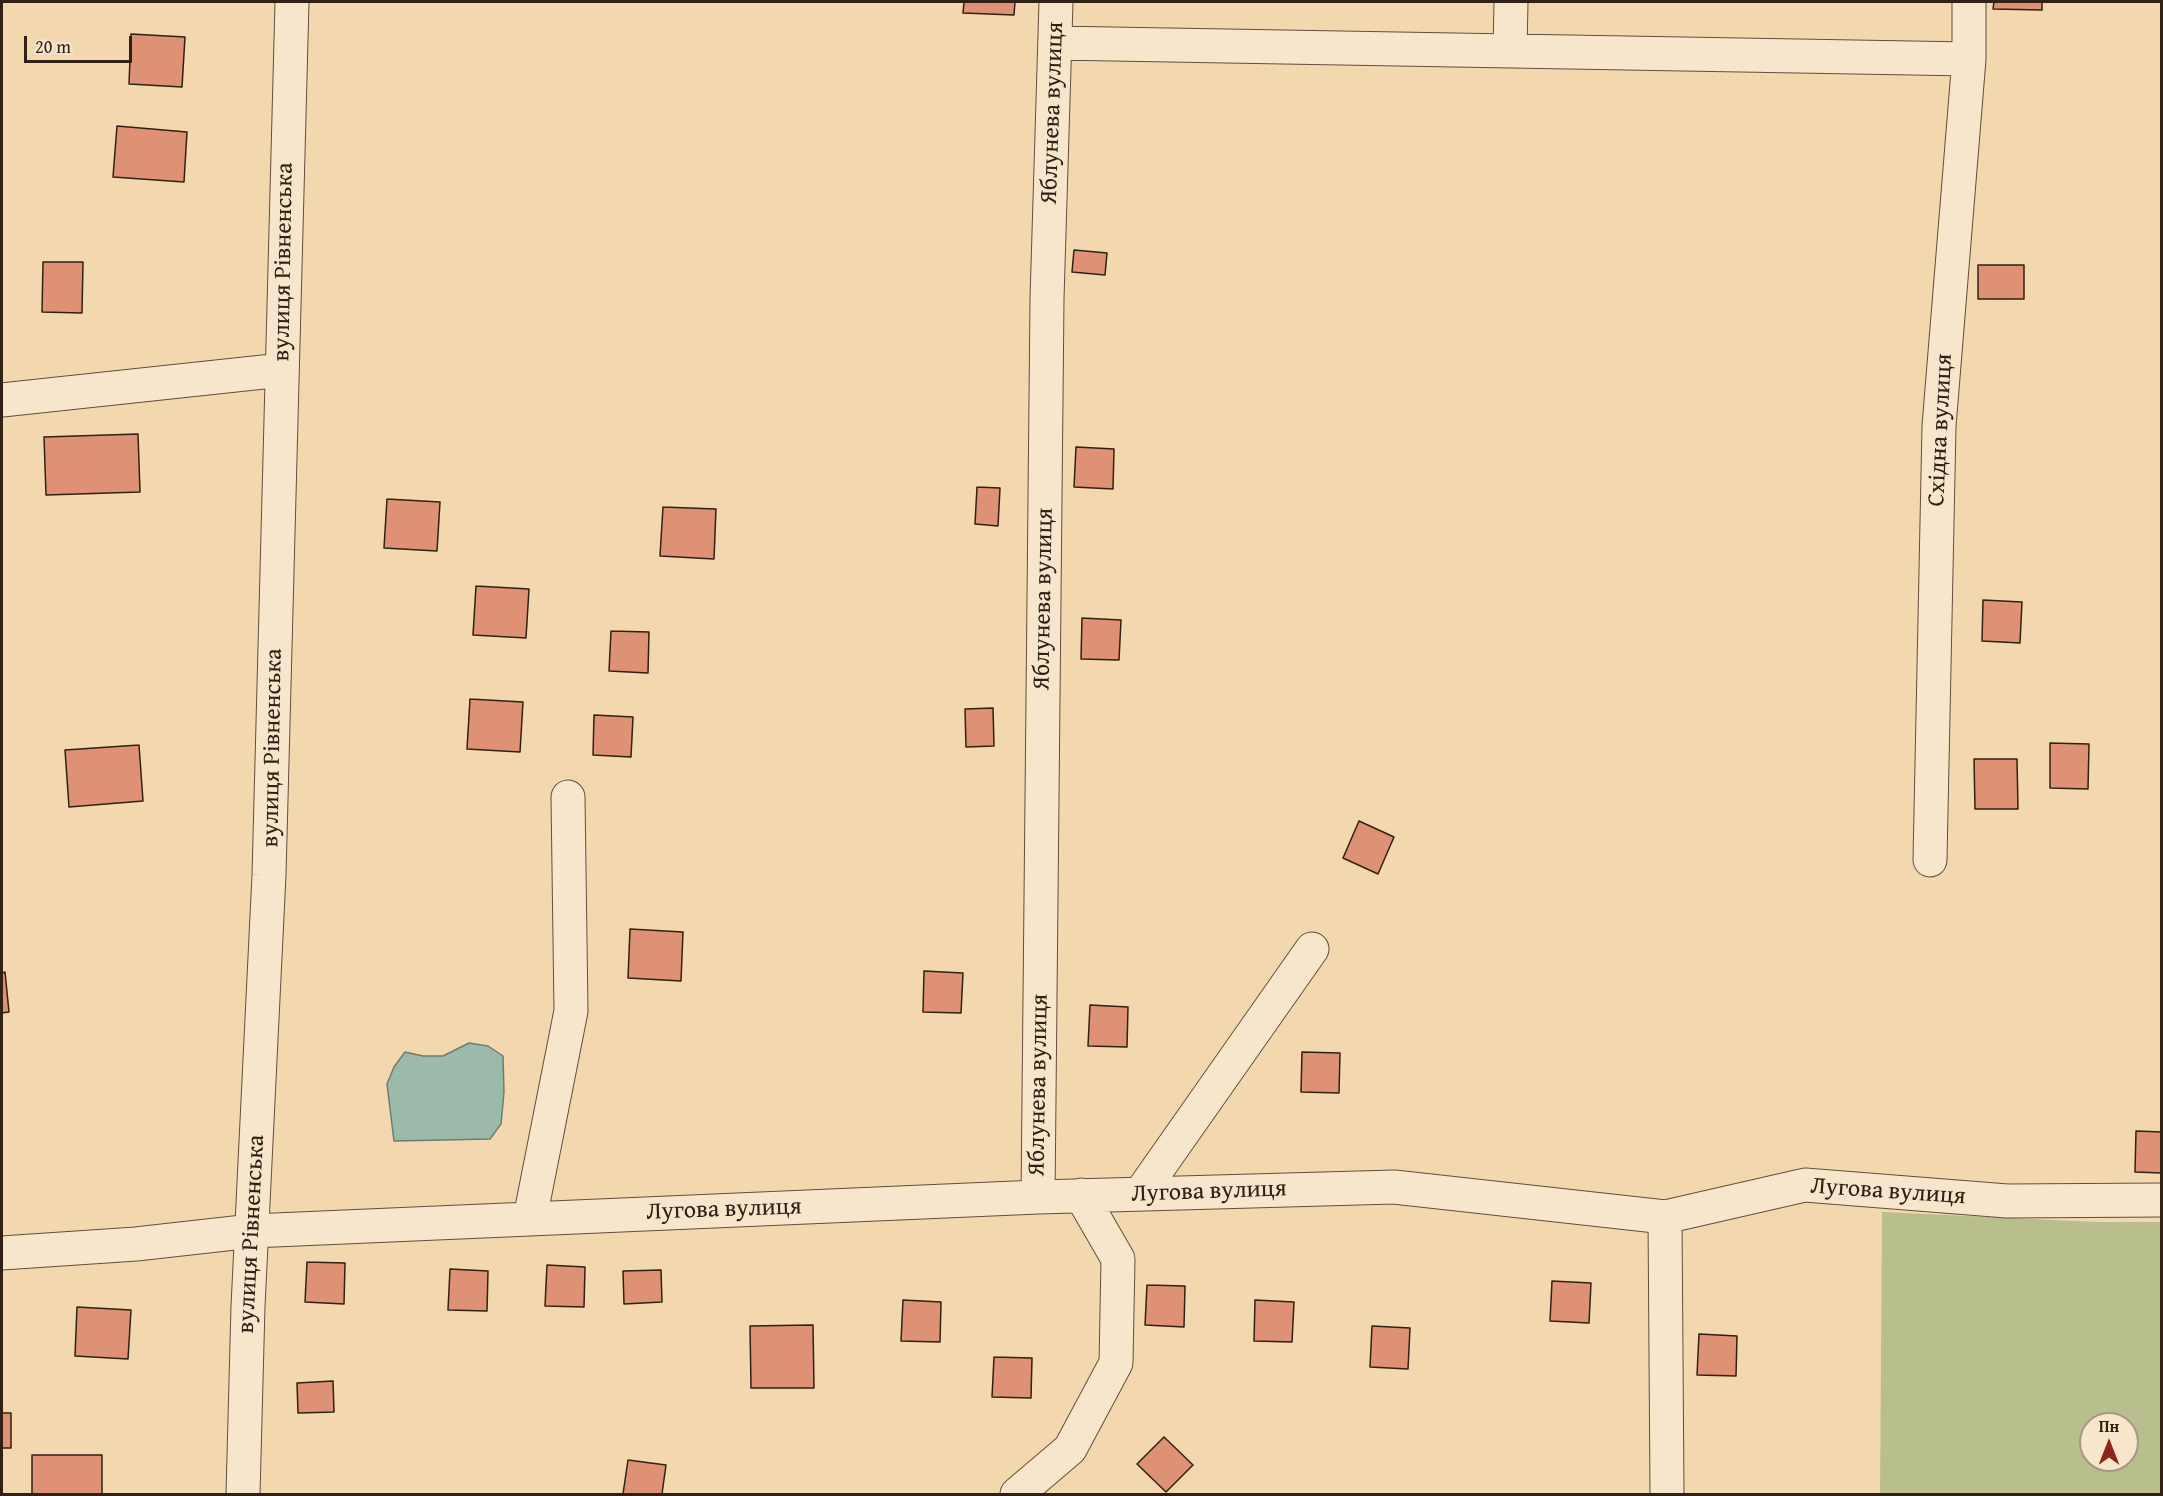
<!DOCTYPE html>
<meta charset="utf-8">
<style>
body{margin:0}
#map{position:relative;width:2163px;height:1496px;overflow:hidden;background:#f3d8af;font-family:"Gentium Book Plus",serif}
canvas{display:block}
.frame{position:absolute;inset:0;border:3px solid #302015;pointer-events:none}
.north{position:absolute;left:2079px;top:1412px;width:60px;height:60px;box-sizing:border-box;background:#f7e6cb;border:2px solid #a79782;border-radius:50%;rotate:0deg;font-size:16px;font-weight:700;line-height:24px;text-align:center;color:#302015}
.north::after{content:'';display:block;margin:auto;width:21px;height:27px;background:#8f2418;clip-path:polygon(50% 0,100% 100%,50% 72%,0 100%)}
.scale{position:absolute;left:24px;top:36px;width:108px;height:27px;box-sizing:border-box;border:3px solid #302015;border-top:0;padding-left:8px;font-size:18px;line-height:21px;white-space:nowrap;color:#302015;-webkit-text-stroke:4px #f7e6cb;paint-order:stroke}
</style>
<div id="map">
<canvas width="2163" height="1496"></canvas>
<div class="frame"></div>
<div class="north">Пн</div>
<div class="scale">20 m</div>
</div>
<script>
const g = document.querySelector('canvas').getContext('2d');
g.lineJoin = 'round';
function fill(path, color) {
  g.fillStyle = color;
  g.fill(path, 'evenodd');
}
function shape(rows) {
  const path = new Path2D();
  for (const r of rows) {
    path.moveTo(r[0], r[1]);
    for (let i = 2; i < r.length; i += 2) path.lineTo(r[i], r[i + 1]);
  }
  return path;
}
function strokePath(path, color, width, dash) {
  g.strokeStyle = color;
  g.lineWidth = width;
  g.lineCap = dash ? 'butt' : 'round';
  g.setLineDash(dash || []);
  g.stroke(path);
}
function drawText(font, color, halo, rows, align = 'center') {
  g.font = font + ' "Gentium Book Plus",serif';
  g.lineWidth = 4.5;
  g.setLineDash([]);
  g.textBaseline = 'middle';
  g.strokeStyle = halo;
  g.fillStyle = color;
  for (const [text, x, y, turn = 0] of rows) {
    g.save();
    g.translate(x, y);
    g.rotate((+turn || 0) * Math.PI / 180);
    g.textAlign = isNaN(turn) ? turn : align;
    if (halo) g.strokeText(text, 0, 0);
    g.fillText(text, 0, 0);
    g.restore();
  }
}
const green = shape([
 [1882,1212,2097,1222,2161,1222,2161,1494,1880,1494],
 [2091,1424,2127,1424,2127,1460,2091,1460]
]);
const water = shape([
 [469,1043,488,1046,503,1056,504,1092,501,1124,490,1139,394,1141,387,1084,394,1067,405,1052,423,1056,443,1056,469,1043]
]);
const building = shape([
 [964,2,1015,2,1014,15,963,13,964,2],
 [1994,2,2042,2,2042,10,1993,9,1994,2],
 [131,34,185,37,182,87,129,84,131,34],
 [117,126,187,132,184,182,113,177,117,126],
 [1074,250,1107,253,1105,275,1072,272,1074,250],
 [43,262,83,262,82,313,42,312,43,262],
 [1978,265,2024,265,2024,299,1978,299,1978,265],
 [138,434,140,492,46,495,44,437,138,434],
 [1076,447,1114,449,1113,489,1074,487,1076,447],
 [977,487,1000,488,998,526,975,524,977,487],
 [387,499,440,502,437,551,384,548,387,499],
 [663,507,716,509,714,559,660,556,663,507],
 [476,586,529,589,526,638,473,635,476,586],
 [1983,600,2022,602,2020,643,1982,641,1983,600],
 [1082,618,1121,620,1119,660,1081,659,1082,618],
 [611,631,649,632,648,673,609,671,611,631],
 [470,699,523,702,520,752,467,749,470,699],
 [993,708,994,746,966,747,965,709,993,708],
 [594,715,633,717,631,757,593,755,594,715],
 [2050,743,2089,744,2088,789,2050,788,2050,743],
 [139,745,143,801,69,807,65,750,139,745],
 [1974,759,2017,759,2018,809,1975,809,1974,759],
 [1359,821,1394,837,1378,874,1343,858,1359,821],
 [630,929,683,932,681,981,628,978,630,929],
 [924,971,963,973,961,1013,923,1012,924,971],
 [5,972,9,1012,2,1013,2,973,5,972],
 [1090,1005,1128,1007,1127,1047,1088,1046,1090,1005],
 [1302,1052,1340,1053,1339,1093,1301,1092,1302,1052],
 [2136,1131,2162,1132,2162,1173,2135,1172,2136,1131],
 [307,1262,345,1263,344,1304,305,1302,307,1262],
 [547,1265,585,1267,584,1307,545,1306,547,1265],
 [450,1269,488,1271,487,1311,448,1310,450,1269],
 [661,1270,662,1302,624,1304,623,1271,661,1270],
 [1552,1281,1591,1283,1589,1323,1550,1321,1552,1281],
 [1147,1285,1185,1286,1184,1327,1145,1325,1147,1285],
 [903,1300,941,1302,940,1342,901,1341,903,1300],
 [1255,1300,1294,1302,1292,1342,1254,1341,1255,1300],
 [77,1307,131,1310,128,1359,75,1356,77,1307],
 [813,1325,814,1388,751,1388,750,1326,813,1325],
 [1372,1326,1410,1328,1408,1369,1370,1367,1372,1326],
 [1699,1334,1737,1336,1736,1376,1697,1375,1699,1334],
 [994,1357,1032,1358,1031,1398,992,1397,994,1357],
 [333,1381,334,1412,298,1413,297,1383,333,1381],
 [2,1413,11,1413,11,1448,2,1448,2,1413],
 [1164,1437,1193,1465,1166,1492,1137,1464,1164,1437],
 [32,1455,102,1455,102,1494,32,1494,32,1455],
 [628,1460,666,1465,662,1494,623,1494,628,1460]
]);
const street = shape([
 [1055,43,1969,59],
 [1510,51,1511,2],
 [2,400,282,370],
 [1930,860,1939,426,1969,59,1969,2],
 [1140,1194,1312,949],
 [1038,1197,1047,299,1056,2],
 [1665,1217,1667,1494],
 [530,1218,571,1011,568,797],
 [2,1253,136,1244,252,1231,1038,1197,1394,1187,1665,1217,1805,1185,2007,1201,2162,1200],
 [243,1494,248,1306,269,875,292,2],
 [1017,1494,1070,1449,1116,1363,1118,1259,1081,1195]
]);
const streetNames = [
 ["Яблунева вулиця",1053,113,-88],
 ["вулиця Рівненська",284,262,-89],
 ["Східна вулиця",1941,430,-87],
 ["Яблунева вулиця",1044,599,-89],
 ["вулиця Рівненська",273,748,-89],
 ["Яблунева вулиця",1039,1085,-89],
 ["Лугова вулиця",1209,1192,-2],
 ["Лугова вулиця",1888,1192,4],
 ["Лугова вулиця",724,1210,-2],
 ["вулиця Рівненська",252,1234,-87]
];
fill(green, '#b8bf8d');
fill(water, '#9bbaab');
strokePath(water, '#707c6f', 1.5);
fill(building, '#de9175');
strokePath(building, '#302015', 1.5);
strokePath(street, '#614e3c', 35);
strokePath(street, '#f7e6cb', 33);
drawText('24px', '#302015', '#f7e6cb', streetNames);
</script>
